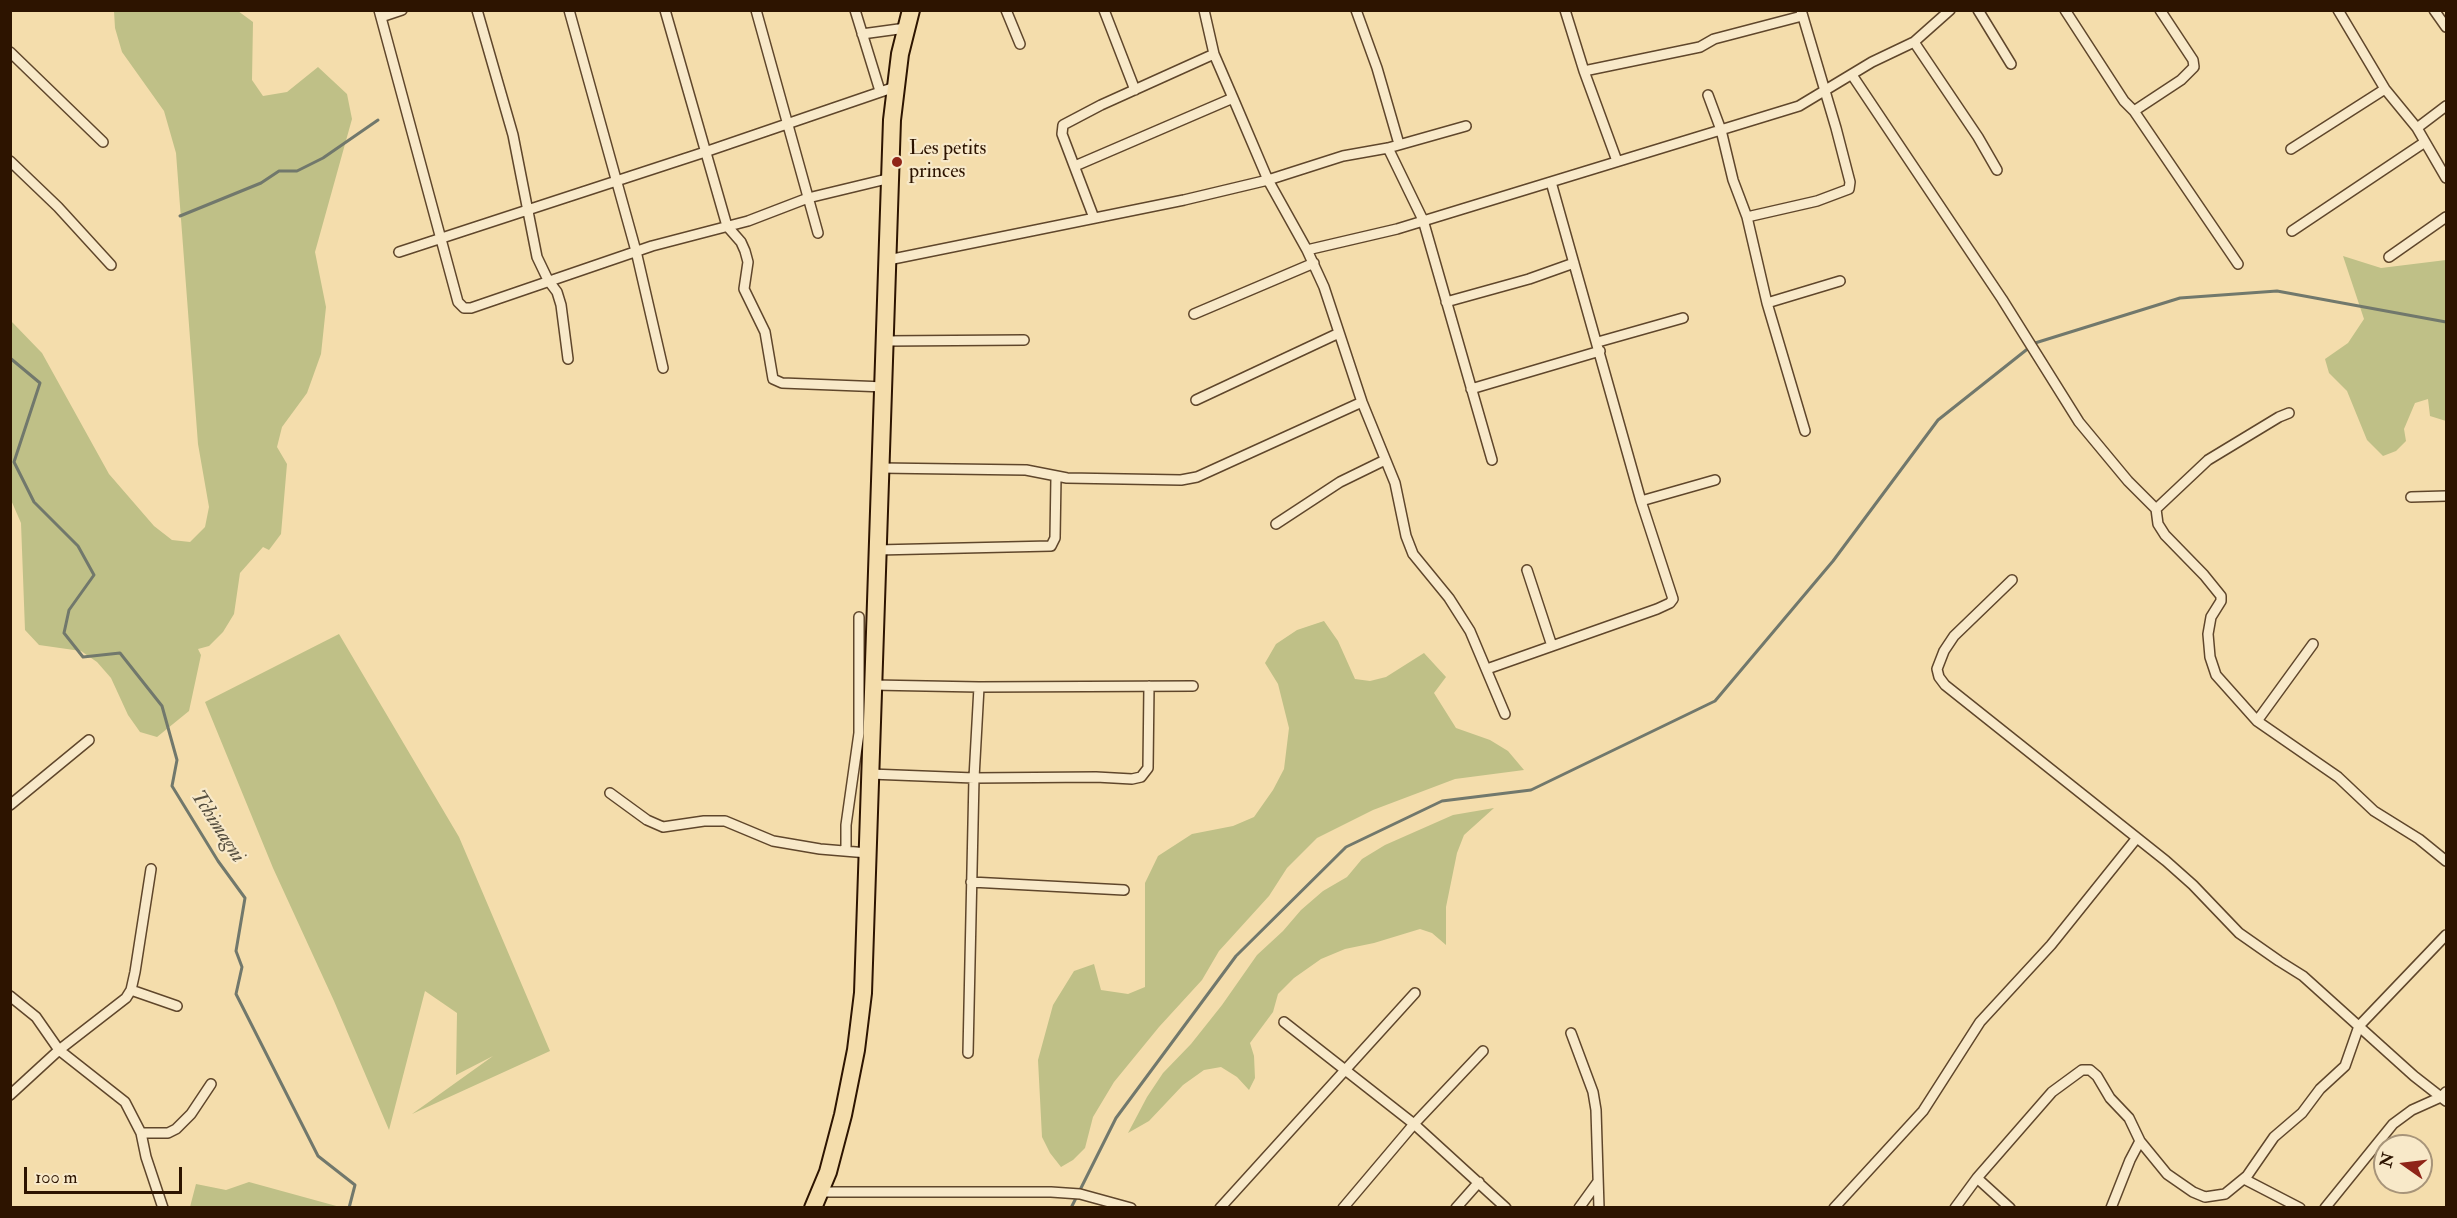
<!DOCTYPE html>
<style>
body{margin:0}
#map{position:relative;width:2457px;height:1218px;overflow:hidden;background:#f4ddac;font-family:"IM FELL Double Pica",serif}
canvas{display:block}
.frame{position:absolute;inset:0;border:12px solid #2d1400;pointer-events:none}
.north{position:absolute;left:2373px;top:1134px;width:60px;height:60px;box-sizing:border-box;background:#f8e9c9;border:2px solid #a79479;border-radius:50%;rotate:284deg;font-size:16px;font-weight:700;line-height:24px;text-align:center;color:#2d1400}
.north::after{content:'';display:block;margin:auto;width:21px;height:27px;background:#8f2418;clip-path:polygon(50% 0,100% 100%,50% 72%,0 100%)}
.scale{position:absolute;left:24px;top:1167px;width:158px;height:27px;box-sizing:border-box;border:3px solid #2d1400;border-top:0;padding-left:8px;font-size:18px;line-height:21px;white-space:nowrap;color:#2d1400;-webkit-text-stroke:4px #f8e9c9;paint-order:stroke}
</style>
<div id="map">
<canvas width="2457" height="1218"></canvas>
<div class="frame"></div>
<div class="north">N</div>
<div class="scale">100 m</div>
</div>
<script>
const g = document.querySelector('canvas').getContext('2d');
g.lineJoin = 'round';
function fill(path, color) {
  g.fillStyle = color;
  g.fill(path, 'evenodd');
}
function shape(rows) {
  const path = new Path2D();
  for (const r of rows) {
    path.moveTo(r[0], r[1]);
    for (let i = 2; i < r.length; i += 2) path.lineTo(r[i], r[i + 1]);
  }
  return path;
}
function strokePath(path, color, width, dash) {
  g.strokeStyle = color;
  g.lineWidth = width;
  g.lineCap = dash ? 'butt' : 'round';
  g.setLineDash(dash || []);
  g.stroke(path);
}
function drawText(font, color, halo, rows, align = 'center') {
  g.font = font + ' "IM FELL Double Pica",serif';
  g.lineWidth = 4.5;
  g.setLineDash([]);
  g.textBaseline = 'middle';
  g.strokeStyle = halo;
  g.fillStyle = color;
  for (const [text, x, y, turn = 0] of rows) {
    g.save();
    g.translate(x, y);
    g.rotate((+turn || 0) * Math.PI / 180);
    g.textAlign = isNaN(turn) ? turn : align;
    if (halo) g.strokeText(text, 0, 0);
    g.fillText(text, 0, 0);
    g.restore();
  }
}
const green = shape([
 [114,11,238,11,253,22,252,80,263,96,287,92,318,67,347,94,352,119,315,252,326,307,321,354,307,393,282,427,277,447,287,464,281,534,269,550,263,547,240,573,234,614,223,632,209,646,198,649,201,655,189,711,157,737,140,732,128,715,111,678,97,662,81,651,39,645,25,630,21,523,11,500,11,321,42,353,109,474,154,526,172,540,190,542,205,527,209,507,198,444,176,153,164,111,122,52,115,28],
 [2343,256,2381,268,2446,260,2446,421,2430,416,2428,399,2415,403,2404,429,2406,441,2396,451,2383,456,2367,440,2347,391,2329,373,2325,359,2348,343,2364,319],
 [1324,621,1338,641,1355,679,1370,681,1386,677,1424,653,1446,677,1434,693,1456,728,1490,740,1508,751,1524,770,1455,779,1373,810,1317,838,1287,868,1269,896,1219,951,1202,980,1159,1027,1114,1082,1093,1117,1085,1148,1073,1160,1061,1167,1050,1153,1042,1137,1038,1060,1053,1005,1074,971,1094,964,1101,990,1128,994,1145,987,1145,883,1158,856,1192,834,1233,826,1254,817,1273,790,1284,769,1289,728,1278,684,1265,663,1276,644,1297,630],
 [339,634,459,837,550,1051,412,1114,493,1056,456,1075,457,1013,425,991,389,1130,334,1001,273,868,205,702],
 [1494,808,1464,835,1457,853,1446,907,1446,945,1432,933,1420,929,1374,943,1345,949,1321,959,1294,978,1278,994,1273,1012,1250,1043,1254,1056,1255,1078,1249,1090,1237,1077,1221,1067,1204,1070,1183,1085,1149,1121,1128,1133,1147,1097,1163,1073,1191,1044,1222,1005,1257,955,1283,931,1301,910,1323,891,1347,877,1362,859,1385,845,1453,815],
 [249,1182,340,1207,190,1207,196,1184,226,1190]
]);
const stream = shape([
 [180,216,261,183,279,171,297,171,323,158,378,120],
 [10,358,40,383,14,462,34,502,78,546,94,575,69,610,64,633,83,657,120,653,162,706,177,760,172,786,218,861,245,898,236,951,242,967,236,994,318,1156,355,1185,349,1208],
 [1071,1208,1116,1118,1236,956,1346,847,1442,801,1531,790,1715,701,1833,561,1938,420,2035,343,2180,298,2277,291,2446,322]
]);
const minor = shape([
 [379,10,458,302,464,308,471,308,652,246,748,221,808,198,891,178],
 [477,10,513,135,537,257,548,280,557,292,561,305,568,359],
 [569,10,636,251,663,368],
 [665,10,727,226,741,242,745,251,748,262,744,289,765,332,773,379,782,383,885,387],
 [756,10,818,233],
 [855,10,880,91],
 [1006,10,1020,44],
 [1104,10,1135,90],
 [1204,10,1214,54,1233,98,1268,180,1307,250,1324,287,1362,402,1395,483,1406,536,1413,554,1449,598,1470,631,1505,714],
 [1356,10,1377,68,1399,144],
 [1565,10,1584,71,1617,161],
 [1978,10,2011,64],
 [2065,10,2124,101,2134,111,2238,264],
 [2338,10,2385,89,2417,128,2446,178],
 [2434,10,2446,27],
 [381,17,402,10],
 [862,34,906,28],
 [1914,42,1978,137,1997,170],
 [10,52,103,142],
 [1584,71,1700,47,1714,39,1802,16],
 [1852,75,2002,299,2079,422,2128,481,2156,509,2158,524,2165,535,2204,575,2221,596,2221,601,2211,617,2208,634,2210,657,2216,675,2257,721,2338,777,2374,811,2419,839,2446,861],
 [1708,95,1721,130,1733,180,1747,217,1767,303,1805,431],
 [2134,111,2181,80,2194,67,2193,60,2160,10],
 [2417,128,2446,106],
 [1388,148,1423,220,1492,460],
 [2291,149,2385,89],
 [10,161,58,207,111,265],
 [1075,166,1233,98],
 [1747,217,1817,201,1849,189,1850,182,1836,128,1801,10],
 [1094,218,1062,134,1063,125,1101,105,1214,54],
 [2292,231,2425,142],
 [1307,250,1397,229,1799,106,1872,62,1914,42,1950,10],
 [399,252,705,152,895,87],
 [2389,257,2446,217],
 [888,260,1184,200,1268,180,1343,156,1388,148,1466,126],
 [1446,302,1529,279,1574,263],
 [1767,303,1840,281],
 [1194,314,1314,263],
 [885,341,1024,340],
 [1598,342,1683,318],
 [1471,389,1600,351],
 [1196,400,1339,333],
 [880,468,1026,470,1067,478,1181,480,1197,477,1362,402],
 [2411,497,2446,496],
 [1641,501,1715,480],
 [2156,509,2208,460,2279,417,2289,413],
 [1276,524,1340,482,1385,460],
 [877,550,1051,546,1055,538,1056,477],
 [1527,570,1552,646],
 [2012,580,1954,636,1944,651,1937,669,1939,677,1945,685,2166,861,2193,885,2239,933,2279,961,2303,976,2414,1076,2446,1101],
 [1487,669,1657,609,1670,603,1673,599,1641,501,1551,182],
 [873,685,979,687,1193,686],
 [2257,721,2313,644],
 [870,774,974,778,1096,777,1132,779,1141,777,1148,768,1149,686],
 [610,793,647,820,663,827,704,821,725,821,773,841,820,849,868,853],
 [10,805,89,740],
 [846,851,846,825,859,733,859,617],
 [971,882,1124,890],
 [131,990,177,1006],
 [10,996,36,1017,59,1050,125,1102,141,1133,146,1157,163,1208],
 [1284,1022,1414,1124,1506,1208],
 [1571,1033,1593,1092,1596,1110,1599,1208],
 [968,1053,974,778,979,687],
 [10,1095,59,1050,126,998,131,990,135,972,151,869],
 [141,1133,168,1133,176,1129,191,1114,211,1084],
 [1977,1178,2010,1208],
 [2244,1179,2300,1208],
 [821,1192,1051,1192,1080,1194,1131,1208],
 [1220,1208,1415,993],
 [1343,1208,1414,1124,1483,1051],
 [1456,1208,1479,1182],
 [1579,1208,1597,1183],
 [1834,1208,1923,1111,1980,1022,2051,945,2136,839],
 [1955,1208,1977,1178,2052,1092,2082,1070,2090,1070,2097,1076,2110,1098,2129,1118,2140,1141,2167,1174,2193,1192,2205,1197,2225,1194,2247,1176,2274,1137,2302,1113,2320,1089,2345,1066,2359,1026,2446,935],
 [2111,1208,2130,1160,2140,1141],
 [2325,1208,2393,1124,2412,1110,2441,1097,2446,1092]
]);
const trunk = shape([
 [813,1208,828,1172,843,1115,856,1050,863,993,892,120,900,54,911,10]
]);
const markers = [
 [897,162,6,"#8f2418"]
];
const poiNames = [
 ["Les petits",909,150],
 ["princes",909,173]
];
const waterNames = [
 ["Tchimagni",217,827,57]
];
fill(green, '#bfc087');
strokePath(stream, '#71786c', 3);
strokePath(minor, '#5f462b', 12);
strokePath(trunk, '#2d1400', 20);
strokePath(minor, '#f8e9c9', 9);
strokePath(trunk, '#f4ddac', 16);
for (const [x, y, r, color] of markers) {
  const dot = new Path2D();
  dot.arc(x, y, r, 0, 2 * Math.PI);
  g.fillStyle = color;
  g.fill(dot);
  strokePath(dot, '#f8e9c9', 2);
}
drawText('20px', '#2d1400', '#f8e9c9', poiNames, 'left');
drawText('italic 21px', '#554e3f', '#f8e9c9', waterNames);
</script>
